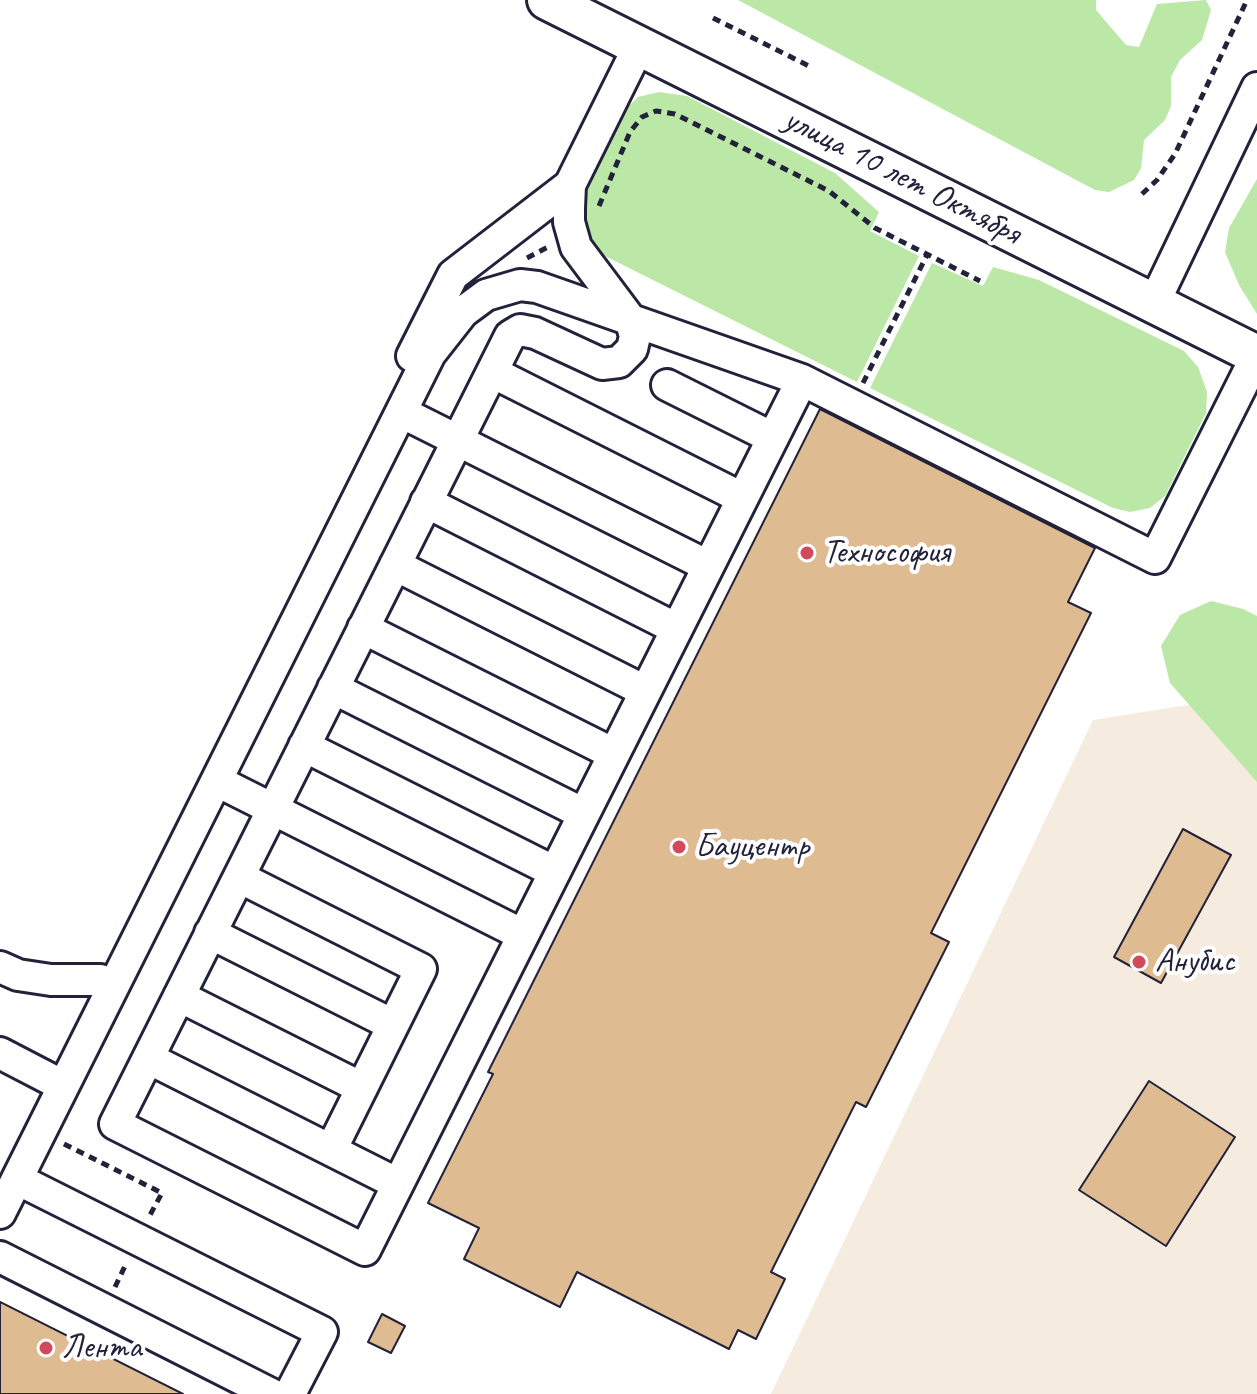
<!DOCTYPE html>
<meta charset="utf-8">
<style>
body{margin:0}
canvas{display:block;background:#fff}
</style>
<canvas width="1257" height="1394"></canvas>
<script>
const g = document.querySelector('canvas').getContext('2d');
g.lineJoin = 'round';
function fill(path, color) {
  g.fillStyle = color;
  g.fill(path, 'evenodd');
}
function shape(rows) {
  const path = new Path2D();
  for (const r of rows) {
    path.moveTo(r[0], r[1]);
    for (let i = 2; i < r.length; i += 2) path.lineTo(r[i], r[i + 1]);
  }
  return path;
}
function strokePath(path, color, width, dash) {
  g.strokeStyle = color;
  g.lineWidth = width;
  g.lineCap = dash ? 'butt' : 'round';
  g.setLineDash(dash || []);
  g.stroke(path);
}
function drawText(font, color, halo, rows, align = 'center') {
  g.font = font + ' Caveat,sans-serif';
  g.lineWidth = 8;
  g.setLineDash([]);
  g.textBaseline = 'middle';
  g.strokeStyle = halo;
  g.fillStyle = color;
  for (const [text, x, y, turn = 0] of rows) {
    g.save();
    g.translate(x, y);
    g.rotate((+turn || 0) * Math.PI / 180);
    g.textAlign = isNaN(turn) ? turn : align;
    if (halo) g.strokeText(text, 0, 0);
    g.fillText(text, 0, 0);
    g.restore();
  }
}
const built = shape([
 [1257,694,1257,1394,771,1394,1093,720]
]);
const green = shape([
 [738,0,1096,0,1096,10,1126,45,1139,47,1157,4,1206,0,1211,10,1202,40,1180,60,1171,77,1171,106,1165,120,1144,140,1141,168,1134,180,1109,192,1095,190],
 [659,92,687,96,835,173,879,212,870,231,919,256,857,382,601,254,584,242,576,207,622,113,638,97],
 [1257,179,1257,314,1239,285,1225,252,1229,228],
 [932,263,983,286,993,267,1039,280,1184,351,1198,367,1207,392,1206,413,1165,496,1150,508,1130,512,1113,508,870,388],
 [1211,601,1243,609,1257,616,1257,782,1170,683,1161,646,1180,615]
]);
const building = shape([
 [820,409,1095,548,1068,602,1091,613,931,933,949,942,866,1107,856,1102,771,1272,785,1279,756,1339,738,1330,729,1349,577,1272,560,1307,464,1259,479,1228,428,1203,493,1074,488,1072,820,409],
 [1183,829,1231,855,1161,983,1114,957,1183,829],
 [1149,1081,1235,1137,1166,1246,1079,1190,1149,1081],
 [0,1302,183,1394,0,1394,0,1302],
 [382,1314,405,1326,391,1353,368,1342,382,1314]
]);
const path = shape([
 [713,18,811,67],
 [1142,194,1157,180,1175,154,1247,0],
 [599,206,630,132,642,117,656,111,675,114,829,191,875,228,980,281],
 [527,258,550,246],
 [863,383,927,255],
 [64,1144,162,1193,150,1215],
 [115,1287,126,1264]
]);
const minor = shape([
 [639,46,570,185,569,208,569,222,576,247,630,319,635,336,632,349,619,362,602,364,535,333,520,330,510,336,115,1124,365,1250,802,380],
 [1154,303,1257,88],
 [412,356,453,275,570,185],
 [492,372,742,498],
 [667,385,773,438],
 [401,412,708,566],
 [426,502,677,629],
 [395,565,645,691],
 [363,628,614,754],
 [333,688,584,814],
 [304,746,555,872],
 [217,781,523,935],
 [239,877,421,969,331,1150],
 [210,933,393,1025],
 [0,967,18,975,51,980,100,980],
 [179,996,362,1088],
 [0,1053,50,1079],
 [148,1058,398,1184],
 [17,1179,322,1332,290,1394],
 [0,1213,430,354,463,312,486,295,520,285,537,287,802,380,1155,558,1257,355],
 [0,1257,271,1394]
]);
const major = shape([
 [547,0,1257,355]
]);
const markers = [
 [807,553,8,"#d1495b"],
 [679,847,8,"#d1495b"],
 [1139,962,8,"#d1495b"],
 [46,1348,8,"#d1495b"]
];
const streetNames = [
 ["улица 10 лет Октября",902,177,27]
];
const poiNames = [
 ["Технософия",823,553],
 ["Бауцентр",695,847],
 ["Анубис",1155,962],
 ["Лента",62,1348]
];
fill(built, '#f5ebde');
fill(green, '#bbe8a6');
fill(building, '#dfbb91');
strokePath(building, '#22223b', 2);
strokePath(minor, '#22223b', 36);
strokePath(major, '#22223b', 44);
strokePath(path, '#22223b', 5, [8, 6]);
strokePath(minor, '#fff', 30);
strokePath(major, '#fff', 38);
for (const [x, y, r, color] of markers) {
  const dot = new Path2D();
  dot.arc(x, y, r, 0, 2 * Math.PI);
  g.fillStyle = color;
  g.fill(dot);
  strokePath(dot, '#fff', 3);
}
drawText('34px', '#22223b', '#fff', streetNames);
drawText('34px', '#22223b', '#fff', poiNames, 'left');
</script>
